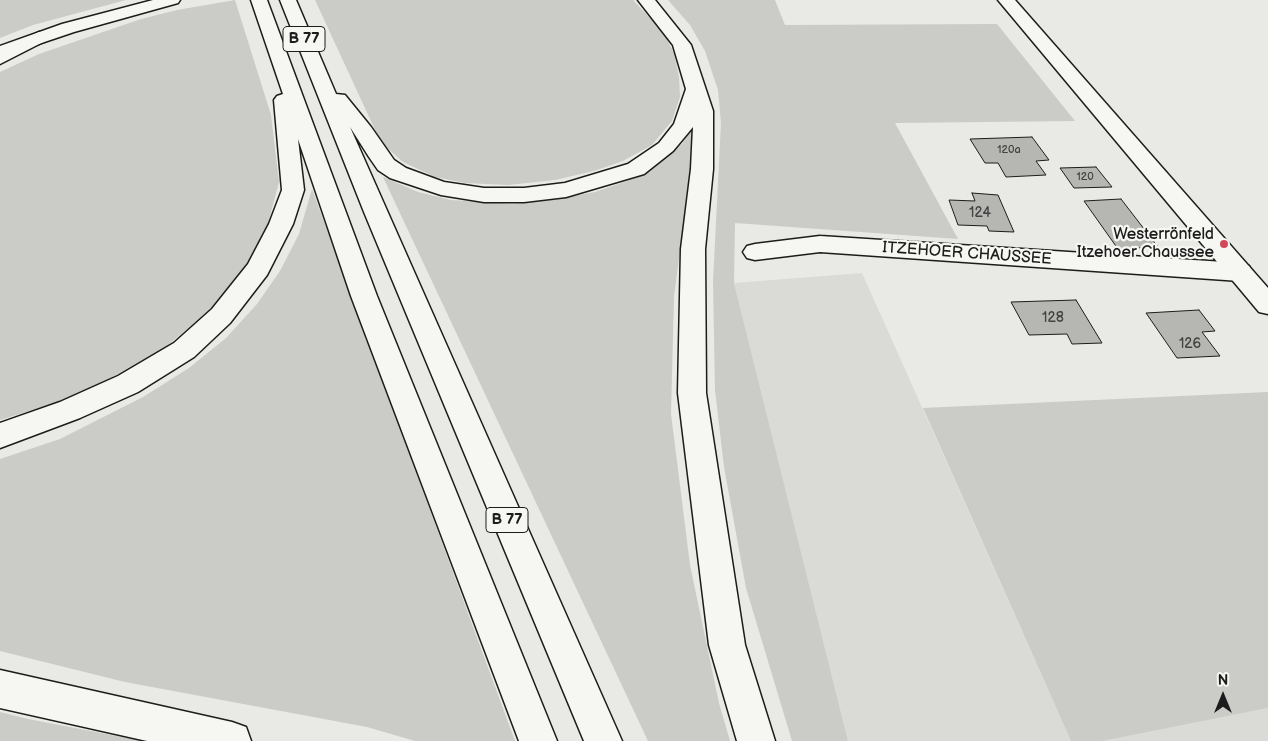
<!DOCTYPE html>
<meta charset="utf-8">
<style>
body{margin:0}
#map{position:relative;width:1268px;height:741px;overflow:hidden;background:#e9e9e5;font-family:"Balsamiq Sans",sans-serif}
canvas{display:block}
.north{position:absolute;left:1198px;top:671px;width:50px;height:50px;-webkit-text-stroke:4px #f6f6f2;paint-order:stroke;rotate:0deg;font-size:14px;font-weight:700;line-height:20px;text-align:center;color:#1c1c1c}
.north::after{content:'';display:block;margin:auto;width:18px;height:22px;background:#1c1c1c;clip-path:polygon(50% 0,100% 100%,50% 72%,0 100%)}
</style>
<div id="map">
<canvas width="1268" height="741"></canvas>
<div class="north">N</div>
</div>
<script>
const g = document.querySelector('canvas').getContext('2d');
g.lineJoin = 'round';
function fill(path, color) {
  g.fillStyle = color;
  g.fill(path, 'evenodd');
}
function shape(rows) {
  const path = new Path2D();
  for (const r of rows) {
    path.moveTo(r[0], r[1]);
    for (let i = 2; i < r.length; i += 2) path.lineTo(r[i], r[i + 1]);
  }
  return path;
}
function strokePath(path, color, width, dash) {
  g.strokeStyle = color;
  g.lineWidth = width;
  g.lineCap = dash ? 'butt' : 'round';
  g.setLineDash(dash || []);
  g.stroke(path);
}
function drawText(font, color, halo, rows, align = 'center') {
  g.font = font + ' "Balsamiq Sans",sans-serif';
  g.lineWidth = 4.5;
  g.setLineDash([]);
  g.textBaseline = 'middle';
  g.strokeStyle = halo;
  g.fillStyle = color;
  for (const [text, x, y, turn = 0] of rows) {
    g.save();
    g.translate(x, y);
    g.rotate((+turn || 0) * Math.PI / 180);
    g.textAlign = isNaN(turn) ? turn : align;
    if (halo) g.strokeText(text, 0, 0);
    g.fillText(text, 0, 0);
    g.restore();
  }
}
const built = shape([
 [862,273,1071,741,848,741,734,283],
 [1268,708,1268,741,1103,741]
]);
const green = shape([
 [0,0,126,0,33,25,0,38],
 [235,0,271,115,279,182,267,227,240,275,205,315,165,347,107,380,61,401,0,420,0,72,39,54,141,19,177,10],
 [315,0,633,0,663,32,674,53,679,77,680,97,672,121,652,145,623,161,594,171,555,180,508,185,465,183,435,177,403,162,385,146,376,132],
 [668,0,775,0,785,25,997,24,1075,121,895,123,958,239,735,223,734,283,848,741,792,741,746,588,724,467,715,390,713,282,721,123,718,90,705,51,690,25],
 [697,120,674,297,671,414,690,565,719,703,730,741,648,741,383,177,418,192,451,200,513,204,551,200,595,192,627,181,652,168,682,144],
 [312,189,515,741,415,741,367,727,125,682,0,651,0,459,60,439,143,397,189,368,226,338,257,304,280,271,299,234],
 [1268,392,1268,708,1103,741,1071,741,923,408],
 [0,712,28,719,143,741,0,741]
]);
const building = shape([
 [1032,137,1049,160,1036,161,1046,175,1006,177,998,163,985,163,970,139,1032,137],
 [1096,167,1112,187,1074,188,1060,168,1096,167],
 [972,193,998,195,1014,232,989,231,987,226,958,225,949,200,975,201,972,193],
 [1121,199,1158,247,1118,249,1084,201,1121,199],
 [1076,300,1102,343,1072,344,1067,334,1029,335,1011,302,1076,300],
 [1199,310,1215,331,1202,332,1220,356,1177,358,1146,313,1199,310]
]);
const street = shape([
 [820,236,1240,263,1249,266,1252,272,1249,278,1240,281,820,252,755,260,747,258,743,252,747,246,755,244,820,236]
]);
const secondary = shape([
 [998,0,1015,0,1268,288,1268,314,1259,312,998,0]
]);
const primary = shape([
 [153,0,180,0,178,3,74,32,0,57,0,46,62,24,153,0]
]);
const highway = shape([
 [251,0,267,0,377,296,557,741,519,741,351,296,298,139,304,190,293,224,267,275,230,323,194,357,138,392,80,418,0,448,0,423,60,402,118,376,174,343,212,309,248,264,269,224,282,190,274,100,277,96,283,94,251,0],
 [280,0,296,0,336,94,345,95,371,127,394,160,406,168,444,182,484,188,524,188,565,183,628,164,659,143,674,124,686,89,673,45,638,0,655,0,691,45,713,111,713,169,705,249,706,393,745,645,775,741,737,741,709,645,678,393,681,249,691,169,693,127,673,151,644,174,566,197,524,202,484,202,441,195,390,178,378,170,369,157,350,127,622,741,584,741,364,212,280,0],
 [39,32,45,33,48,37,45,41,0,64,0,52,39,32],
 [0,670,232,722,246,727,251,741,147,741,0,708,0,670]
]);
const markers = [
 [1224,244,5,"#d1495b"]
];
const farNumbernames = [
 ["120a",1009,150],
 ["120",1085,177]
];
const numberNames = [
 ["124",980,213],
 ["128",1053,318],
 ["126",1190,344]
];
const shields = [
 [304,39,42],
 [507,520,42]
];
const shieldNames = [
 ["B 77",304,39],
 ["B 77",507,520]
];
const poiNames = [
 ["Westerrönfeld",1214,235],
 ["Itzehoer Chaussee",1214,253]
];
const streetNames = [
 ["ITZEHOER CHAUSSEE",967,254,4]
];
fill(built, '#dadad6');
fill(green, '#cbcbc7');
fill(building, '#b6b6b3');
strokePath(building, '#1c1c1c', 1);
strokePath(street, '#1c1c1c', 3);
strokePath(secondary, '#1c1c1c', 3);
strokePath(primary, '#1c1c1c', 3);
strokePath(highway, '#1c1c1c', 3);
fill(street, '#f6f6f2');
fill(secondary, '#f6f6f2');
fill(primary, '#f6f6f2');
fill(highway, '#f6f6f2');
for (const [x, y, r, color] of markers) {
  const dot = new Path2D();
  dot.arc(x, y, r, 0, 2 * Math.PI);
  g.fillStyle = color;
  g.fill(dot);
  strokePath(dot, '#f6f6f2', 2);
}
drawText('11px', '#424242', null, farNumbernames);
drawText('14px', '#424242', null, numberNames);
for (const [x, y, w] of shields) {
  const box = new Path2D();
  box.roundRect(x - w / 2, y - 12.5, w, 25, 4);
  g.fillStyle = '#f6f6f2';
  g.fill(box);
  strokePath(box, '#1c1c1c', 1);
}
drawText('bold 15px', '#1c1c1c', null, shieldNames);
drawText('16px', '#1c1c1c', '#f6f6f2', poiNames, 'right');
drawText('16px', '#1c1c1c', '#f6f6f2', streetNames);
</script>
